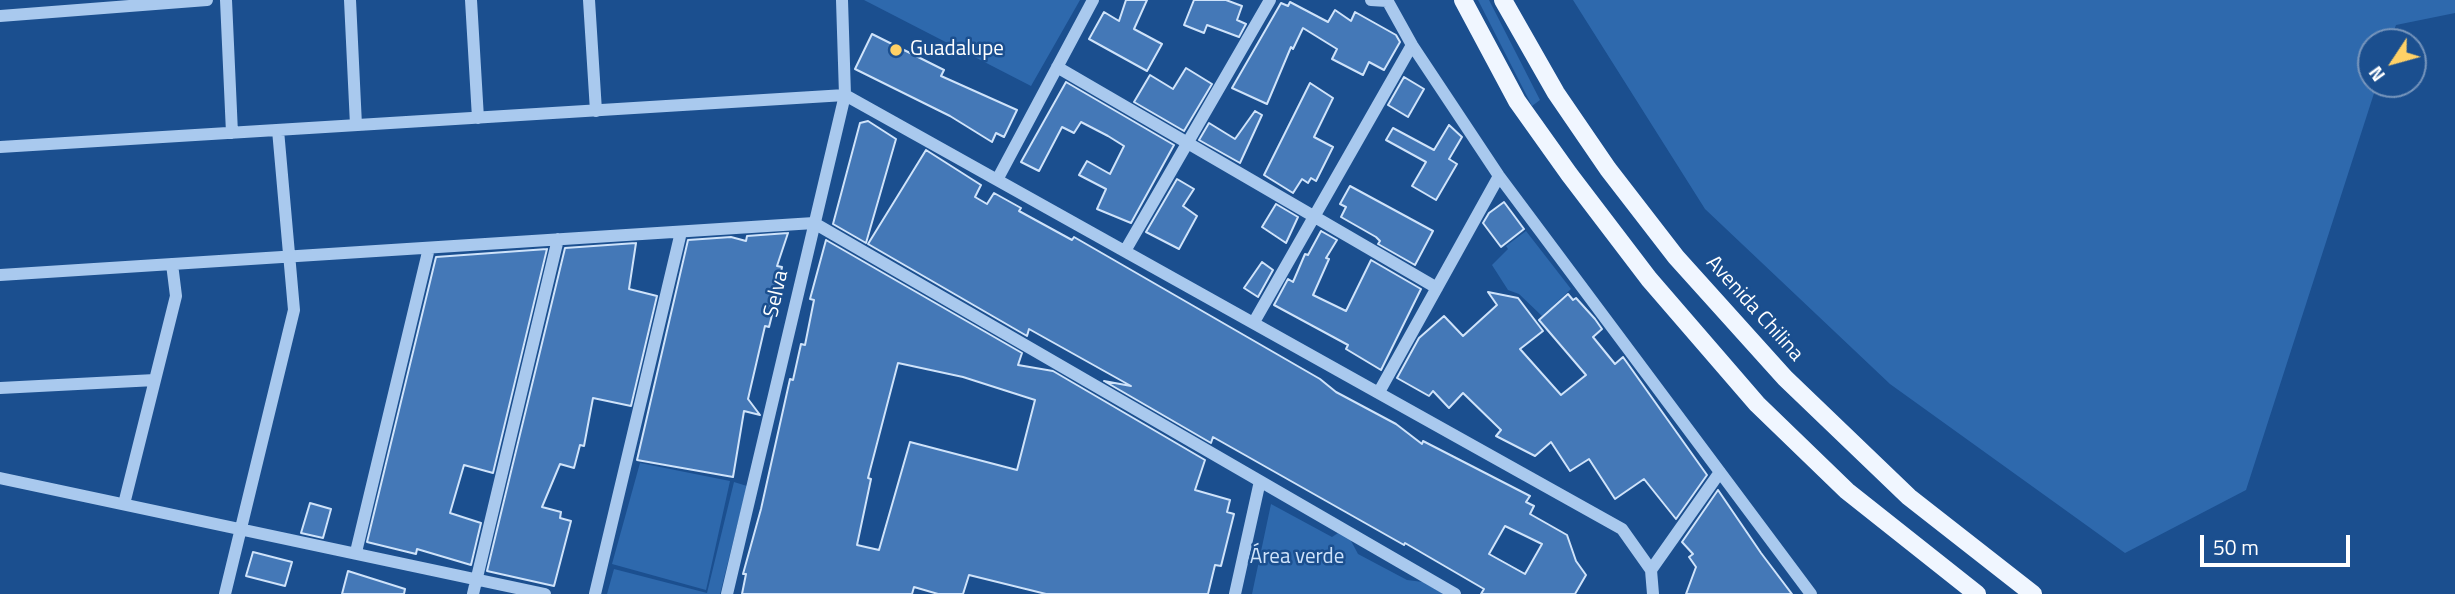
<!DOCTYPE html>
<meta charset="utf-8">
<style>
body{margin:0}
#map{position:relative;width:2455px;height:594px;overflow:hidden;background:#1b4f8f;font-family:"Titillium Web",sans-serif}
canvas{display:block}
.north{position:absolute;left:2357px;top:28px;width:70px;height:70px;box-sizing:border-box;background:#1b4f8f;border:2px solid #7695bc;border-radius:50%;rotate:234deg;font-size:19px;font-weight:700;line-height:28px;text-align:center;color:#fff}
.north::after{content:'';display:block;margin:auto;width:24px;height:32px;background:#ffd166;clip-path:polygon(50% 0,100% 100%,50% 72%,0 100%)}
.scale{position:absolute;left:2200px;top:535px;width:150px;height:32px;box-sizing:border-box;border:4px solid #fff;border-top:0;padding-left:9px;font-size:21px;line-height:24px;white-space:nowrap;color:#fff;-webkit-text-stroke:5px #1b4f8f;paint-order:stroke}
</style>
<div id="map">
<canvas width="2455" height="594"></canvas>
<div class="north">N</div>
<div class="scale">50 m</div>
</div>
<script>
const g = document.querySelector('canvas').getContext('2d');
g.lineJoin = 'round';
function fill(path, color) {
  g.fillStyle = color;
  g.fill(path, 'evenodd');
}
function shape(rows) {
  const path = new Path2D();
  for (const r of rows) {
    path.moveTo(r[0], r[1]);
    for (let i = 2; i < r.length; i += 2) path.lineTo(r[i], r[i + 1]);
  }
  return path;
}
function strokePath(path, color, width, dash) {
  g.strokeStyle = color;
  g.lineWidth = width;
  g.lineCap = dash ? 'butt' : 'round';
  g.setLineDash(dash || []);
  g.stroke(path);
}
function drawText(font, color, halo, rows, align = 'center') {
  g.font = font + ' "Titillium Web",sans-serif';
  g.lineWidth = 5;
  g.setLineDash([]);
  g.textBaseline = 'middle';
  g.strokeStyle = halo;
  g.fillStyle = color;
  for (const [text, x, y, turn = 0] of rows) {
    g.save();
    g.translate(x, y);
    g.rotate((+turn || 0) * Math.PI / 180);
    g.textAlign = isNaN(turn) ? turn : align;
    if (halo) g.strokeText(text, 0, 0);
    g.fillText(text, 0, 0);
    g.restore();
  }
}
const green = shape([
 [864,0,1080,0,1031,86],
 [1478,0,1489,0,1540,100,1532,106],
 [1573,0,2455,0,2455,13,2396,25,2390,42,2371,42,2371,84,2377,84,2246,490,2125,553,1890,384,1705,209],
 [1526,231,1571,289,1542,316,1519,294,1508,290,1492,265,1508,249,1506,246],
 [640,463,730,481,706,590,612,564],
 [734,482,747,486,720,594,607,594,614,569,707,593],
 [1271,504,1332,537,1338,533,1349,537,1358,554,1407,580,1423,582,1444,594,1252,594]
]);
const building = shape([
 [1126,0,1147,0,1134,29,1162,44,1147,71,1089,39,1104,12,1119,21,1126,0],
 [1194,0,1226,0,1242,6,1237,20,1246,24,1239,37,1207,25,1204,33,1184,25,1194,0],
 [1290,2,1328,22,1335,10,1351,21,1355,12,1396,35,1400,42,1384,70,1369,62,1363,75,1332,59,1337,49,1303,28,1293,49,1291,47,1267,104,1232,88,1281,3,1288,6,1290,2],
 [872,34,944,70,941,76,1017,110,1004,137,996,133,992,142,950,116,855,69,872,34],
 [1186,68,1212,84,1184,131,1134,102,1150,75,1173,89,1186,68],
 [1404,77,1424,89,1408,117,1388,105,1404,77],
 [1066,82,1174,145,1131,223,1097,209,1106,189,1079,175,1087,161,1110,174,1124,146,1108,136,1081,122,1074,133,1062,127,1039,171,1021,162,1066,82],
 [1310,83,1333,98,1314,137,1333,147,1316,181,1311,178,1308,183,1302,179,1293,193,1264,175,1310,83],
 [1255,111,1262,115,1240,163,1199,140,1209,123,1235,139,1255,111],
 [868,121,896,139,866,243,833,224,860,123,868,121],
 [1449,125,1462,137,1449,159,1457,164,1436,200,1412,186,1426,162,1386,140,1393,128,1434,150,1449,125],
 [926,150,981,185,975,197,987,204,994,193,1021,208,1019,211,1072,240,1074,237,1320,379,1336,392,1396,424,1422,444,1423,441,1530,496,1526,502,1534,506,1530,514,1567,535,1576,561,1586,575,1575,594,1481,594,1484,589,1405,543,1404,545,1213,437,1211,443,1104,381,1131,386,1029,329,1027,336,868,244,926,150],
 [1505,526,1542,544,1525,574,1489,554,1505,526],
 [1177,179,1194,189,1183,206,1197,216,1179,249,1146,232,1177,179],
 [1350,186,1433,231,1415,265,1378,244,1380,241,1376,237,1341,217,1346,207,1340,204,1350,186],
 [1504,202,1524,229,1501,247,1483,223,1489,213,1504,202],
 [1276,204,1298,217,1286,243,1262,227,1276,204],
 [1321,231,1337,240,1326,258,1329,259,1313,295,1346,311,1371,260,1421,289,1381,370,1346,349,1348,345,1274,305,1288,279,1293,282,1305,254,1308,255,1321,231],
 [788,233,777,266,782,267,772,315,769,327,765,326,748,399,760,415,744,411,733,477,637,460,688,240,731,237,746,241,747,236,788,233],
 [826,240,1022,353,1018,365,1053,371,1205,460,1195,490,1230,500,1227,512,1234,514,1221,566,1215,565,1208,594,1046,594,969,575,963,594,938,594,914,587,912,594,742,594,746,574,743,574,761,509,790,379,793,380,801,344,805,345,814,300,810,299,826,240],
 [898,363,963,377,1035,400,1017,470,910,442,879,550,857,545,871,479,868,478,898,363],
 [636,243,629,289,657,296,631,406,593,398,584,446,580,445,574,468,560,464,542,507,561,512,560,518,571,521,554,586,487,571,565,248,636,243],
 [547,249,493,473,464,465,450,513,481,523,471,565,417,549,416,554,367,542,436,257,547,249],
 [1262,262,1273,270,1258,297,1244,288,1262,262],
 [1488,292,1518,298,1543,331,1520,349,1561,395,1586,375,1539,320,1568,294,1573,300,1576,298,1595,319,1602,329,1593,337,1615,364,1623,357,1707,475,1676,519,1644,479,1615,499,1589,459,1570,471,1551,442,1535,456,1496,436,1501,430,1463,393,1449,408,1433,391,1429,396,1397,378,1419,338,1444,316,1463,336,1497,305,1488,292],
 [1718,490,1761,553,1792,594,1686,594,1696,567,1689,557,1693,554,1682,542,1718,490],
 [310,503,331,509,323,538,301,533,310,503],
 [253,552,292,562,285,586,246,576,253,552],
 [348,571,405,589,404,594,342,594,348,571]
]);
const minor = shape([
 [226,0,232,133],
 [350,0,356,125],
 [471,0,478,118],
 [589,0,596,111],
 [1371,0,1387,1],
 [1387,0,1412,45,1499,176,1811,594],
 [0,16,207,0],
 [1057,67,1437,288],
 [0,147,845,95,1622,529,1651,570,1653,594],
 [997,180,1093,0],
 [1125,251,1270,0],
 [0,275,814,223,1455,594],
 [1254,322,1412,45],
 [0,388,155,380],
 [1379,392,1499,176],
 [0,478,545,594],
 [124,504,176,296,172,264],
 [356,552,429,248],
 [1651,570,1720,472],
 [225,594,294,310,278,130],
 [473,594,558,239],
 [595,594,681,232],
 [727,594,845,95,842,0],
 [1235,594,1260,481]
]);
const major = shape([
 [1463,0,1517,101,1569,174,1649,279,1757,404,1847,491,1977,594],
 [1503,0,1556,93,1608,169,1676,257,1785,378,1909,497,2033,594]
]);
const markers = [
 [896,50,7,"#ffd166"]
];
const poiNames = [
 ["Guadalupe",910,50]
];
const streetNames = [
 ["Selva",777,294,-77],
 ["Avenida Chilina",1754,309,48]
];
const parkNames = [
 ["Área verde",1297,558]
];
fill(green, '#2e69ad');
fill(building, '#4478b7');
strokePath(building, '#cfe3fa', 2);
strokePath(minor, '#a9c9ee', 12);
strokePath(major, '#f0f6ff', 18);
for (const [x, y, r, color] of markers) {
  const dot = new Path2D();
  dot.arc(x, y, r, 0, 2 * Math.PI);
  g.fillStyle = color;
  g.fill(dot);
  strokePath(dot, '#1b4f8f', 2.5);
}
drawText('21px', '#fff', '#1b4f8f', poiNames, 'left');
drawText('21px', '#fff', '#1b4f8f', streetNames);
drawText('21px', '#cfe3fa', '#1b4f8f', parkNames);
</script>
